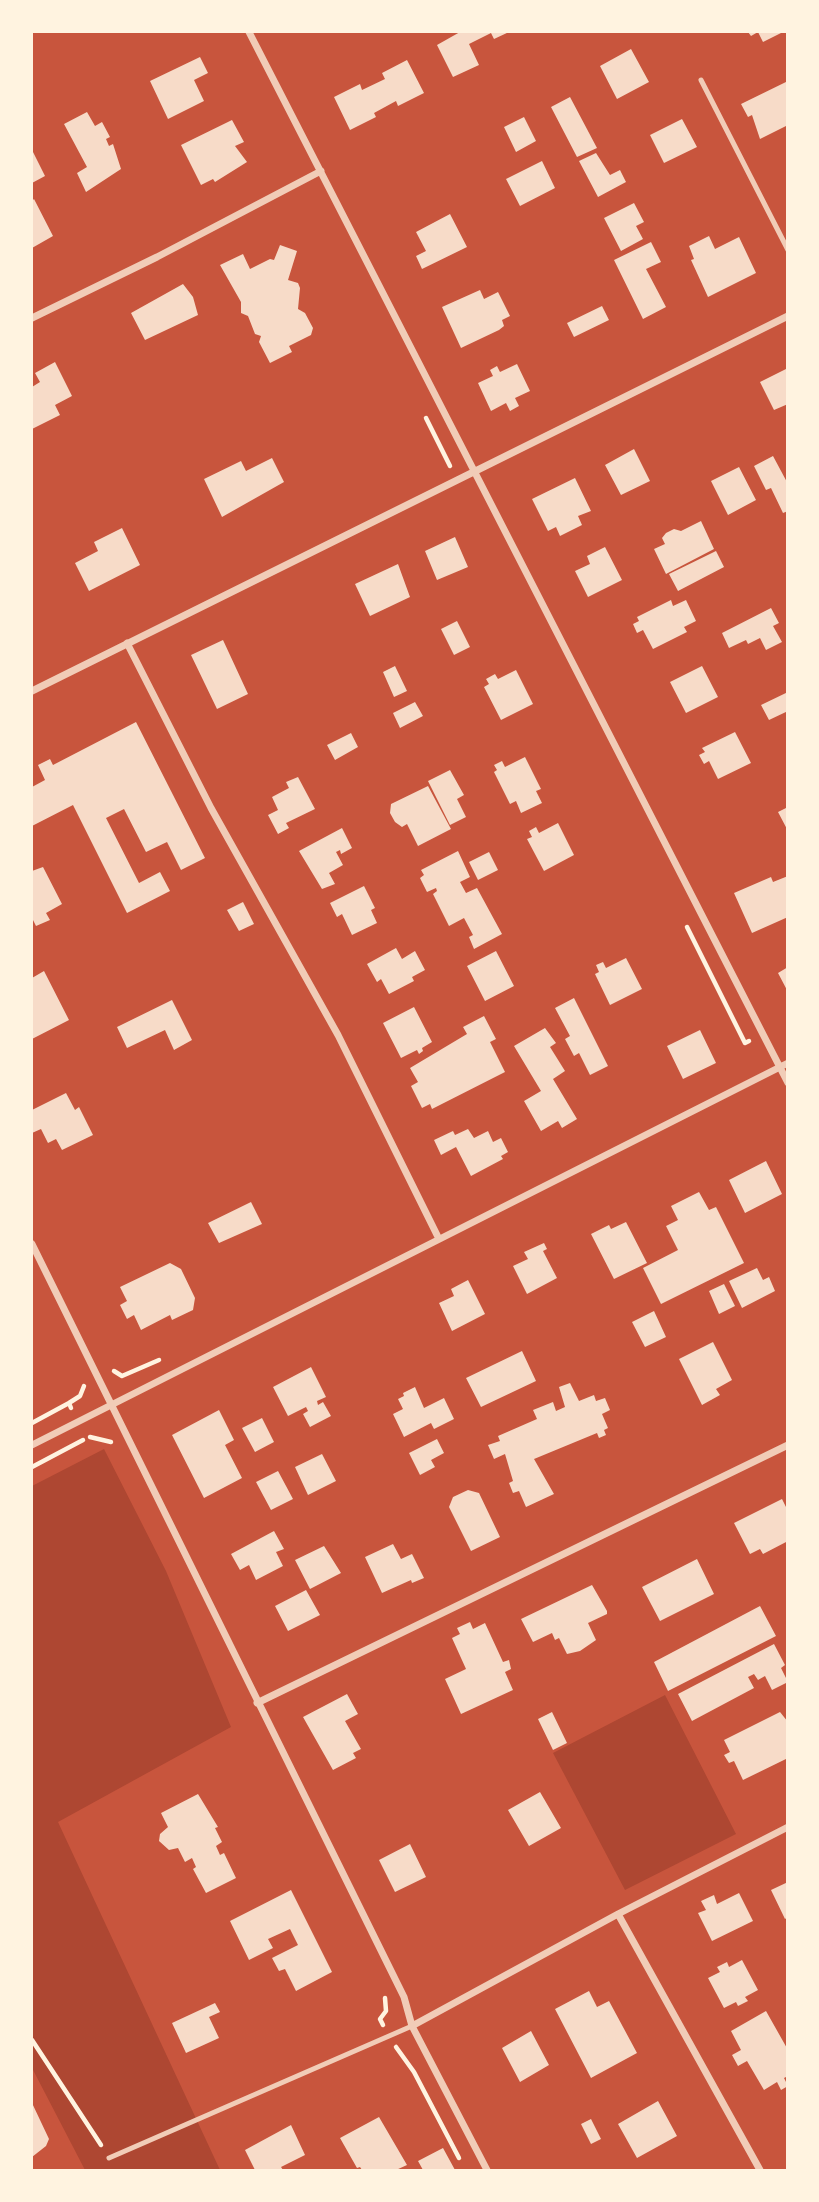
<!DOCTYPE html>
<style>
body{margin:0}
#map{position:relative;width:819px;height:2202px;overflow:hidden;background:#c8553d;font-family:"PT Sans Narrow",sans-serif}
canvas{display:block}
.frame{position:absolute;inset:0;border:33px solid #fff3e0;pointer-events:none}
</style>
<div id="map">
<canvas width="819" height="2202"></canvas>
<div class="frame"></div>
</div>
<script>
const g = document.querySelector('canvas').getContext('2d');
g.lineJoin = 'round';
function fill(path, color) {
  g.fillStyle = color;
  g.fill(path, 'evenodd');
}
function shape(rows) {
  const path = new Path2D();
  for (const r of rows) {
    path.moveTo(r[0], r[1]);
    for (let i = 2; i < r.length; i += 2) path.lineTo(r[i], r[i + 1]);
  }
  return path;
}
function strokePath(path, color, width, dash) {
  g.strokeStyle = color;
  g.lineWidth = width;
  g.lineCap = dash ? 'butt' : 'round';
  g.setLineDash(dash || []);
  g.stroke(path);
}
const green = shape([
 [104,1449,166,1571,231,1727,58,1822,220,2170,85,2170,32,2068,32,1486],
 [665,1695,736,1834,625,1890,553,1753]
]);
const building = shape([
 [460,32,509,32,494,39,491,33,469,44,479,65,453,77,437,45],
 [748,32,783,32,763,42,758,32,751,36],
 [631,49,649,82,617,99,600,66],
 [200,57,208,73,194,80,204,101,168,119,150,81],
 [407,60,424,93,398,106,396,101,374,113,376,117,350,130,334,97,360,84,362,90,385,79,382,73],
 [788,81,788,125,760,139,752,115,748,117,741,104],
 [570,97,597,148,577,157,551,107],
 [87,112,95,126,102,122,110,137,106,139,109,146,113,144,121,169,86,192,77,173,87,167,64,124],
 [524,117,536,141,516,152,504,127],
 [682,119,697,147,664,163,650,135],
 [232,120,244,142,235,146,247,162,215,182,213,179,201,185,181,145],
 [32,150,45,176,32,183],
 [596,153,610,175,620,170,626,182,598,197,579,161],
 [542,161,555,188,520,206,506,179],
 [34,199,53,236,32,248,32,201],
 [634,203,644,222,636,226,643,239,621,251,604,218],
 [450,214,467,247,422,269,416,256,426,251,416,232],
 [709,236,715,249,739,237,756,273,708,297,691,260,694,259,689,246],
 [651,242,661,262,646,269,666,307,643,319,614,260],
 [280,245,297,251,288,280,298,283,300,288,298,309,305,313,313,328,311,335,289,346,292,352,270,363,259,342,261,336,255,334,248,316,241,313,241,302,220,265,243,254,250,269,270,259,274,260],
 [183,284,193,297,198,315,145,340,131,313],
 [480,290,484,299,498,292,510,316,502,320,504,326,499,330,461,348,442,307],
 [602,306,609,320,574,337,567,323],
 [55,362,72,396,55,405,60,415,32,429,32,387,40,382,35,373],
 [517,364,530,391,515,398,519,406,510,411,506,403,491,411,478,383,493,376,490,370,497,366,500,372],
 [788,368,788,404,774,410,760,382],
 [634,449,650,481,621,495,605,465],
 [773,456,788,484,788,511,783,513,771,488,766,490,754,466],
 [272,458,284,482,222,517,204,479,241,461,246,471],
 [739,467,756,500,728,515,711,481],
 [575,478,591,511,578,516,582,525,560,536,556,527,548,531,532,499],
 [701,521,714,549,666,574,654,549,665,544,662,538,666,533,674,529,681,531],
 [122,528,140,565,89,591,75,563,98,551,94,542],
 [455,537,468,567,437,580,425,551],
 [605,547,622,580,588,597,575,571,590,564,587,556],
 [716,551,724,567,678,591,669,574],
 [398,564,410,597,370,616,355,584],
 [671,600,673,606,686,600,696,621,684,627,687,632,653,649,643,630,637,633,633,624,639,621,637,617],
 [771,608,779,623,773,626,782,642,766,650,760,638,748,644,746,640,729,648,722,633],
 [457,621,470,647,454,655,441,629],
 [223,640,248,694,217,709,191,655],
 [395,666,407,691,394,697,383,672],
 [702,666,718,697,686,713,670,682],
 [516,670,533,704,501,720,484,687,489,684,486,679,495,674,498,679],
 [788,692,788,711,769,720,761,705],
 [415,702,423,716,400,728,393,713],
 [136,722,205,858,181,870,167,842,146,852,124,809,106,818,139,883,160,872,170,891,127,913,73,805,32,826,32,787,45,780,38,765,50,759,53,765],
 [735,732,751,763,718,779,709,761,704,764,699,755,705,752,702,748],
 [351,733,358,747,335,760,327,745],
 [525,757,541,789,536,791,542,803,521,813,516,801,510,804,494,772,497,770,494,765,502,761,505,767],
 [450,770,464,795,457,799,466,817,450,825,428,781],
 [298,777,315,809,286,823,289,828,278,834,268,815,278,810,272,797,289,788,286,782],
 [428,786,451,829,418,846,407,824,402,827,395,822,390,813,391,804],
 [788,807,788,831,778,812],
 [558,823,574,855,544,871,527,839,532,837,529,831,536,827,539,833],
 [342,828,352,848,341,854,340,850,336,852,343,865,329,873,335,884,322,889,299,851],
 [458,851,470,877,460,882,466,893,477,888,502,934,474,949,469,937,473,935,464,918,449,926,433,894,437,891,436,888,427,892,420,878,424,875,421,870],
 [489,852,498,870,478,880,469,862],
 [43,867,62,904,46,913,50,920,36,926,32,918,32,871],
 [788,876,788,917,752,933,734,893,771,877,773,882],
 [364,886,375,908,371,910,377,923,352,935,342,914,337,917,330,903],
 [243,902,254,924,239,931,227,910],
 [396,948,402,959,415,951,425,970,412,977,414,981,389,994,381,979,377,982,367,964],
 [496,951,514,986,485,1001,467,966],
 [626,958,642,989,610,1005,595,974,599,972,596,965,603,962,606,968],
 [788,967,788,992,778,973],
 [44,971,69,1020,32,1039,32,978],
 [574,998,608,1066,590,1075,579,1053,574,1056,565,1039,570,1036,555,1008],
 [172,1000,192,1040,174,1050,165,1030,127,1048,117,1027],
 [414,1007,432,1042,422,1048,423,1051,419,1054,417,1050,401,1058,383,1023],
 [484,1016,496,1039,490,1042,505,1072,432,1109,430,1104,422,1108,411,1086,418,1082,410,1068,467,1034,463,1027],
 [545,1028,556,1043,550,1047,565,1071,553,1079,577,1119,562,1128,558,1121,541,1131,524,1101,541,1091,514,1046],
 [700,1030,716,1063,683,1079,667,1046],
 [66,1093,75,1110,79,1107,93,1135,62,1150,56,1139,48,1143,41,1129,32,1133,32,1110],
 [468,1129,474,1138,488,1131,493,1142,501,1138,508,1152,501,1156,503,1159,471,1176,456,1147,441,1155,434,1140,453,1131,455,1135],
 [766,1161,782,1194,745,1213,729,1180],
 [699,1192,709,1210,716,1207,744,1263,661,1304,643,1268,678,1250,666,1226,678,1220,671,1206],
 [251,1202,262,1224,219,1243,208,1223],
 [626,1222,647,1263,614,1279,591,1234,609,1225,611,1229],
 [544,1243,547,1249,543,1251,557,1278,527,1294,513,1266,528,1259,524,1252],
 [170,1263,181,1269,195,1298,193,1310,172,1320,170,1315,141,1330,134,1315,127,1319,120,1305,127,1301,120,1287],
 [757,1268,763,1280,769,1277,775,1291,742,1308,729,1281],
 [468,1280,485,1314,452,1331,439,1303,454,1296,451,1289],
 [724,1284,735,1306,719,1314,709,1291],
 [654,1311,666,1337,645,1347,632,1322],
 [713,1342,732,1380,716,1389,720,1395,702,1405,679,1359],
 [522,1351,536,1381,481,1407,466,1378],
 [311,1367,326,1397,317,1401,318,1405,323,1402,331,1416,310,1427,303,1414,308,1411,306,1407,288,1416,273,1387],
 [570,1383,579,1401,594,1395,596,1401,605,1398,610,1410,602,1414,608,1428,604,1430,606,1435,599,1438,597,1433,534,1459,554,1494,526,1507,519,1491,513,1493,509,1483,513,1481,505,1454,494,1459,488,1445,500,1441,498,1436,537,1419,533,1410,553,1402,556,1411,565,1407,559,1387],
 [415,1387,424,1408,444,1398,454,1419,434,1429,431,1423,404,1437,393,1414,403,1409,398,1399,404,1396,403,1393],
 [219,1410,234,1440,225,1445,242,1478,204,1498,172,1435],
 [262,1418,274,1442,255,1452,242,1428],
 [437,1439,444,1453,431,1460,435,1467,420,1475,409,1453],
 [322,1454,336,1481,308,1495,295,1467],
 [278,1471,293,1499,271,1510,256,1482],
 [468,1490,479,1493,500,1537,471,1551,449,1507,453,1497],
 [782,1499,788,1511,788,1541,763,1554,760,1549,750,1554,734,1523],
 [274,1531,284,1549,276,1552,283,1566,256,1580,249,1565,240,1570,231,1554],
 [393,1544,401,1559,412,1554,424,1578,412,1583,411,1580,382,1593,365,1557],
 [324,1546,341,1573,310,1589,295,1560],
 [697,1559,714,1594,660,1621,642,1587],
 [592,1585,607,1611,607,1614,588,1623,596,1640,580,1651,567,1654,559,1638,555,1640,552,1633,533,1642,521,1619],
 [306,1590,320,1615,288,1631,275,1606],
 [760,1606,776,1636,668,1691,654,1662],
 [470,1622,473,1629,485,1623,503,1662,509,1660,511,1669,505,1672,513,1690,461,1714,445,1679,466,1669,452,1638,460,1634,457,1628],
 [774,1644,785,1665,781,1668,788,1682,772,1690,765,1676,758,1680,754,1674,748,1677,754,1688,692,1721,678,1694],
 [347,1694,358,1714,345,1721,361,1749,353,1753,356,1758,333,1770,303,1717],
 [552,1712,567,1743,553,1750,538,1719],
 [780,1712,788,1722,788,1758,743,1780,734,1761,729,1763,724,1755,730,1752,724,1740],
 [540,1792,561,1828,529,1846,508,1810],
 [198,1794,218,1827,215,1828,222,1842,216,1846,220,1855,224,1853,236,1878,206,1893,193,1869,196,1867,192,1858,185,1862,178,1848,169,1850,159,1841,160,1834,168,1827,161,1813],
 [410,1844,426,1877,395,1892,379,1860],
 [788,1882,788,1917,785,1919,771,1890],
 [291,1890,332,1972,296,1991,285,1969,279,1971,272,1958,298,1945,290,1929,268,1939,273,1948,249,1960,230,1921],
 [739,1893,753,1921,712,1941,698,1913,706,1910,701,1901,714,1895,717,1904],
 [742,1960,758,1990,745,1997,748,2001,738,2006,736,2002,724,2008,708,1978,720,1972,717,1967,727,1962,729,1967],
 [589,1991,597,2007,609,2001,637,2053,591,2078,555,2009],
 [215,2003,220,2012,209,2017,219,2038,186,2053,172,2023],
 [766,2011,788,2050,788,2076,784,2078,788,2086,781,2090,777,2082,764,2090,747,2061,738,2066,732,2055,741,2050,731,2031],
 [531,2031,549,2065,520,2082,502,2048],
 [658,2101,677,2136,637,2158,618,2124],
 [32,2103,49,2139,46,2146,32,2157],
 [379,2117,407,2165,396,2170,362,2170,360,2167,357,2168,340,2138],
 [591,2119,601,2139,591,2144,581,2124],
 [291,2125,305,2155,281,2167,283,2170,255,2170,245,2150],
 [443,2148,455,2170,423,2170,418,2161]
]);
const path = shape([
 [426,418,450,466],
 [687,927,745,1043,749,1041],
 [114,1371,122,1376,159,1360],
 [71,1408,69,1403,80,1396,84,1386],
 [32,1423,69,1403],
 [90,1437,111,1442],
 [32,1467,83,1440],
 [383,2025,380,2019,386,2011,385,1998],
 [32,2040,101,2145],
 [396,2047,414,2072,459,2158]
]);
const service = shape([
 [701,80,788,250],
 [109,2158,412,2026]
]);
const minor = shape([
 [249,32,788,1083],
 [32,318,157,257,321,171],
 [127,643,211,808,338,1035,438,1237],
 [32,691,788,316],
 [32,1244,404,1997,412,2026,487,2170],
 [32,1445,788,1063],
 [257,1703,788,1445],
 [618,1914,760,2170],
 [412,2026,618,1914,788,1827]
]);
fill(green, '#ae4732');
fill(building, '#f7dbc8');
strokePath(path, '#fff3e0', 4.5);
strokePath(service, '#f1ccb7', 5);
strokePath(minor, '#f1ccb7', 7);
</script>
